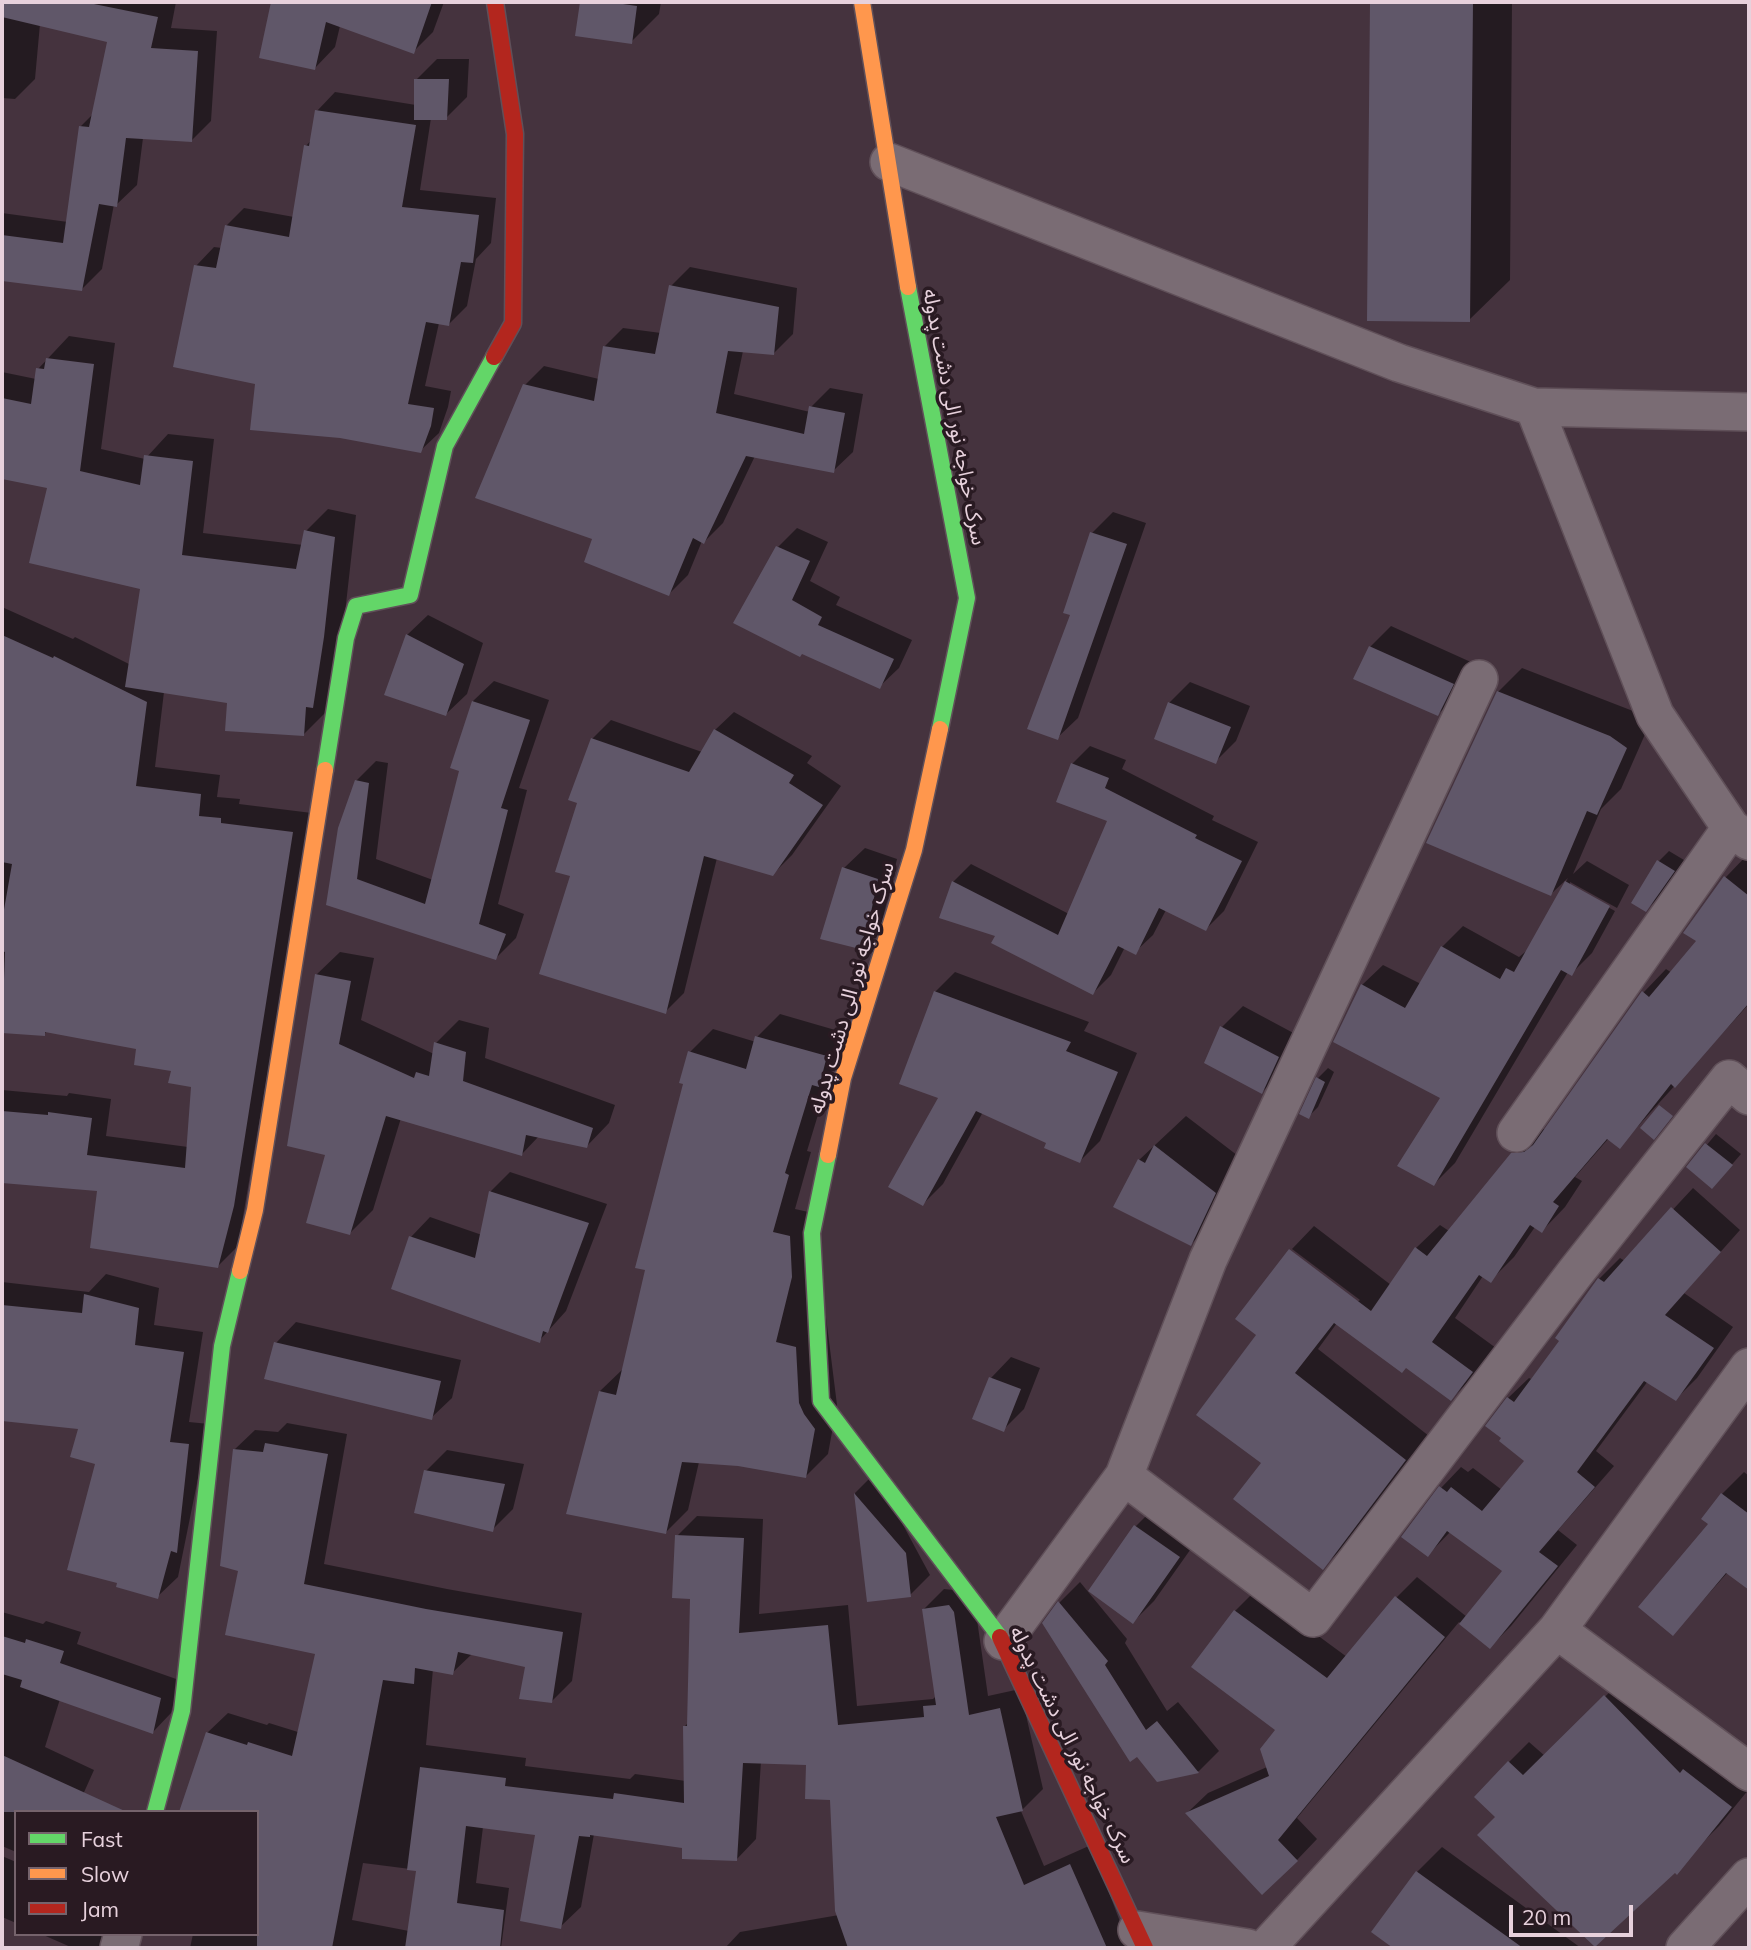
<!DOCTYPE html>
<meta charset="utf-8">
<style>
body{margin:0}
#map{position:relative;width:1751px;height:1950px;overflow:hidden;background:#45333e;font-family:Mulish,sans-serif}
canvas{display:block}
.frame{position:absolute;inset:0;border:4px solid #e7d1dc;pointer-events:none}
.legend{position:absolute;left:14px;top:1810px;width:245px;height:126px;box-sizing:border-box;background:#291a22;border:2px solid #75636c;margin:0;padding:9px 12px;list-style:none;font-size:21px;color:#e7d1dc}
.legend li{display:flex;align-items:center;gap:14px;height:35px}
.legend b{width:35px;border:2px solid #75636c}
.scale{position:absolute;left:1509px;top:1905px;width:124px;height:32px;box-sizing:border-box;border:4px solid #e7d1dc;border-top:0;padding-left:9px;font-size:21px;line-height:24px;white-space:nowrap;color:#e7d1dc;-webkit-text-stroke:5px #291a22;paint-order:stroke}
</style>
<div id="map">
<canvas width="1751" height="1950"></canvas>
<div class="frame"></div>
<ul class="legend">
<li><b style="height:9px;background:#63d668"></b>Fast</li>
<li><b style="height:9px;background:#ff974d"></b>Slow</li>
<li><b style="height:9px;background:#b3261e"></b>Jam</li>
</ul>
<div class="scale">20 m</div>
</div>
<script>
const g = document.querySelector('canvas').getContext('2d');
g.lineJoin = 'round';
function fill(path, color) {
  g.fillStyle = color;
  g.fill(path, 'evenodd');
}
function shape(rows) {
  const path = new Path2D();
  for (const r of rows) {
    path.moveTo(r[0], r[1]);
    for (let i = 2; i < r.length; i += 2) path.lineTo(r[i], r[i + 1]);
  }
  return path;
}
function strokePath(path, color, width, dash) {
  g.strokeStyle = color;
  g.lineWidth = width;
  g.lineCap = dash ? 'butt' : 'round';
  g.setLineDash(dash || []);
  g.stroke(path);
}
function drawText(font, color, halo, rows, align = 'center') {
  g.font = font + ' Mulish,"Noto Sans Arabic",sans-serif';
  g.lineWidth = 7;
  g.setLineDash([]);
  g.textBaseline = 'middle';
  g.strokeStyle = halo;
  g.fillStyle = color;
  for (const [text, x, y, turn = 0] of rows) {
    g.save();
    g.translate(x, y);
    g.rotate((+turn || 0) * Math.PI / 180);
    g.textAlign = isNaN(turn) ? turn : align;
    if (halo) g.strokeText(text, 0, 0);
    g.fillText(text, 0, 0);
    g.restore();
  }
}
const shadow = shape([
 [2,2,176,2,171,28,217,31,211,121,191,141,143,138,137,185,116,205,114,204,102,269,82,289,2,279,2,213,68,222,80,127,94,113,109,41,40,24,35,79,15,99,2,98],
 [273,2,444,2,433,32,413,52,340,26,335,47,315,68,261,57],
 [582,2,661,2,659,14,631,42,577,35],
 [1372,2,1512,2,1510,280,1469,320,1369,320],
 [437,59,469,59,467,97,446,118,431,118,420,190,496,198,491,243,476,259,467,306,449,324,439,323,425,386,451,391,448,407,439,433,420,451,257,383,196,266,214,247,222,248,226,226,244,208,294,217,306,146,312,139,317,111,335,92,416,105,416,80],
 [690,267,797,288,793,334,774,353,743,351,734,394,810,412,811,407,830,388,863,394,853,452,833,471,755,456,723,523,704,542,702,541,688,575,669,594,594,538,525,385,544,366,599,379,604,347,623,328,661,333,671,286],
 [69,336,115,343,101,449,145,459,168,434,214,439,203,533,303,545,306,531,328,509,356,515,345,613,326,712,304,734,229,701,164,692,155,767,220,775,217,797,240,799,239,804,312,813,238,1246,218,1266,99,1190,2,1182,2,1090,67,1096,69,1093,111,1099,106,1136,188,1147,193,1086,138,1047,47,1031,44,1034,2,1032,2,607,73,639,75,637,131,665,142,588,49,487,2,477,2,372,36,379,38,369],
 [1113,512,1146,523,1078,718,1057,738,1072,614,1065,612,1092,533],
 [797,528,828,542,810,581,840,597,836,605,912,640,899,668,879,687,803,652,778,547],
 [428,615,483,643,467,694,446,714,407,635],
 [1391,626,1473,663,1459,694,1438,714,1370,647],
 [1522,668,1633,711,1650,723,1621,789,1601,809,1573,874,1587,861,1629,885,1617,908,1570,882,1570,886,1615,911,1592,953,1571,974,1568,972,1455,1163,1434,1184,1442,1097,1362,985,1383,965,1421,984,1442,947,1463,926,1519,957,1530,948,1568,878,1551,894,1498,692],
 [494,681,549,700,519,788,527,790,498,904,524,914,516,938,496,958,328,903,356,781,376,761,388,763,376,859,433,880,461,770,473,701],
 [1190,682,1250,706,1236,741,1215,762,1156,738,1169,703],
 [734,712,812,756,807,763,841,786,792,855,773,874,717,858,684,993,665,1012,572,875,579,802,592,739,611,720,702,752,715,730],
 [1090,746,1126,760,1122,769,1214,816,1212,820,1258,842,1224,911,1206,929,1166,910,1153,935,1135,952,1125,947,1111,975,1093,993,997,935,953,882,971,864,1069,914,1109,820,1072,764],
 [865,848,897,859,881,926,860,947,844,868],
 [1669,851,1684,860,1656,900,1646,910,1659,861],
 [1749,853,1749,1004,1619,1147,1609,1138,1575,1177,1582,1181,1565,1207,1542,1231,1535,1227,1514,1257,1490,1281,1483,1276,1455,1318,1496,1348,1475,1375,1451,1399,1406,1366,1337,1323,1318,1349,1429,1436,1347,1544,1323,1567,1264,1462,1199,1415,1360,1300,1292,1249,1314,1226,1391,1285,1416,1248,1440,1225,1449,1231,1512,1154,1537,1130,1546,1129,1643,993,1666,969,1672,973,1699,941,1685,933,1726,877],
 [340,952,374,958,361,1020,434,1054,436,1043,459,1020,489,1028,485,1058,615,1105,609,1123,586,1147,539,1136,522,1154,401,1118,373,1210,350,1233,327,1154,316,975],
 [955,972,1089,1022,1084,1031,1137,1053,1100,1141,1080,1161,1048,1142,983,1112,943,1184,923,1204,941,1097,935,992],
 [1243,1006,1299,1036,1282,1072,1262,1092,1222,1027],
 [780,1014,849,1034,831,1072,807,1151,811,1152,795,1209,813,1213,837,1405,828,1454,805,1477,738,1464,699,1462,688,1510,666,1532,600,1391,624,1368,647,1269,690,1052,713,1029,756,1042,757,1037],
 [1328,1068,1334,1072,1318,1107,1308,1117,1318,1078],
 [1186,1116,1246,1162,1222,1213,1191,1244,1139,1160],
 [1716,1134,1741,1154,1722,1176,1689,1166],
 [510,1172,607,1204,566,1311,539,1341,393,1288,411,1237,430,1217,482,1235,491,1191],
 [1693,1188,1740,1230,1684,1293,1733,1327,1697,1378,1676,1399,1648,1381,1596,1451,1614,1466,1558,1530,1577,1545,1511,1626,1490,1647,1459,1622,1297,1818,1317,1839,1297,1860,1187,1813,1208,1793,1267,1767,1278,1729,1193,1667,1235,1611,1256,1590,1347,1657,1396,1598,1417,1577,1467,1617,1505,1571,1451,1531,1428,1555,1441,1488,1461,1467,1468,1472,1473,1468,1502,1490,1526,1461,1508,1398,1529,1378,1531,1379,1561,1341,1557,1338,1599,1279,1620,1258,1625,1261],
 [106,1274,159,1288,154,1325,203,1332,189,1422,209,1424,178,1577,157,1597,80,1428,2,1419,2,1282,89,1292],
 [296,1322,461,1360,452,1398,431,1418,276,1343],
 [1011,1357,1040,1368,1024,1409,1003,1430,974,1418,991,1378],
 [287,1423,347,1434,324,1564,447,1589,582,1613,572,1681,552,1701,527,1665,472,1654,452,1673,433,1669,426,1745,526,1758,525,1766,630,1779,635,1774,686,1781,685,1726,689,1722,692,1597,677,1536,697,1516,763,1519,759,1614,848,1605,857,1706,933,1699,936,1696,923,1610,944,1589,973,1592,988,1696,1020,1689,1043,1789,1021,1811,1044,1866,1091,1845,1130,1948,725,1948,740,1932,839,1915,832,1798,808,1763,761,1761,756,1839,736,1860,684,1846,594,1834,581,1907,560,1927,537,1834,483,1827,476,1883,509,1888,501,1948,190,1948,193,1934,257,1934,257,1812,207,1733,228,1713,267,1725,269,1723,298,1732,317,1653,240,1570,234,1450,255,1430,278,1432],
 [363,1863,418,1870,409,1931,352,1920],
 [447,1450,524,1464,513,1509,492,1530,426,1471],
 [1744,1472,1749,1476,1749,1588,1728,1572,1673,1634,1722,1494],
 [875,1473,930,1575,910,1595,869,1600,855,1493],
 [1156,1506,1200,1536,1154,1601,1133,1622,1091,1590,1136,1526],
 [1080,1582,1127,1639,1125,1643,1167,1711,1178,1702,1219,1751,1199,1771,1158,1780,1044,1623,1060,1602],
 [2,1612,43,1624,46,1621,81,1632,77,1644,179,1680,171,1713,153,1732,60,1699,45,1747,94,1770,81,1799,16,1812,16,1852,2,1846],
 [1626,1676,1749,1789,1719,1826,1698,1847,1497,1817,1509,1762,1529,1742,1545,1756],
 [1442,1847,1581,1948,1396,1948,1373,1932,1417,1872],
 [2,1856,16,1862,16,1923,2,1917],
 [41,1934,120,1934,109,1948,73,1948]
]);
const building = shape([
 [2,2,84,2,158,17,151,48,198,51,192,142,126,138,117,207,99,204,82,291,2,281,2,235,63,243,79,126,89,127,107,42,2,17],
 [271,2,432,2,414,54,326,22,315,70,259,58],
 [580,2,609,2,637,6,632,44,575,36],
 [1370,2,1473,2,1470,322,1367,321],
 [414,79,449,79,447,120,414,120],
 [315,110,416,125,402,207,479,215,473,263,461,262,449,326,426,322,408,404,434,408,431,426,421,453,340,438,250,430,255,384,173,367,194,265,216,268,225,225,289,237,304,145,309,146],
 [669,285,779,307,774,355,728,351,716,413,804,434,809,406,845,413,834,473,746,456,704,544,693,538,669,596,584,562,592,539,475,498,523,384,594,401,603,346,655,354],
 [46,358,94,364,80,471,140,485,144,455,193,461,182,555,296,569,304,530,335,537,324,637,313,708,306,707,304,736,225,731,227,703,125,687,140,589,29,563,47,488,2,479,2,398,31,404,36,368,44,369],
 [1090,532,1127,544,1058,740,1027,729,1070,615,1063,613],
 [776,546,810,561,792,600,822,617,818,625,894,659,880,689,802,654,800,657,733,623],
 [406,634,464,664,446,716,384,695],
 [2,635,53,658,54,656,147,702,136,786,201,794,199,816,221,818,221,823,293,832,234,1206,218,1268,90,1248,97,1191,2,1183,2,1111,48,1115,48,1112,92,1118,87,1155,185,1168,191,1087,168,1083,171,1071,134,1065,136,1049,45,1032,45,1036,2,1033,5,952,2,951,2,921,12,864,2,862],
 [1369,646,1454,684,1438,716,1353,679],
 [1497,691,1610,736,1627,748,1597,815,1587,811,1551,896,1426,843],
 [472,701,530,720,501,808,508,810,479,924,506,934,496,960,326,905,338,828,355,780,369,783,357,879,425,904,459,771,450,768],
 [1168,702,1231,727,1216,764,1154,739],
 [714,729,794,775,789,783,823,805,773,876,704,856,666,1014,539,974,570,876,555,872,577,803,568,800,591,738,689,772],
 [1071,763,1109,778,1105,788,1197,835,1195,838,1242,861,1206,931,1159,908,1136,955,1118,946,1093,995,991,943,995,936,939,918,952,881,1058,935,1107,821,1056,802],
 [1657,860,1675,871,1646,912,1631,903],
 [842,867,878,879,870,917,860,949,820,939],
 [1724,876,1749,896,1749,1003,1675,1088,1671,1084,1620,1149,1607,1139,1553,1202,1559,1206,1542,1233,1530,1225,1491,1283,1479,1275,1432,1342,1473,1372,1451,1401,1406,1368,1402,1373,1334,1323,1295,1373,1406,1460,1323,1570,1233,1499,1261,1463,1196,1415,1256,1335,1235,1319,1289,1249,1371,1311,1415,1247,1427,1256,1511,1153,1524,1152,1533,1145,1642,991,1649,997,1696,941,1683,933],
 [1565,881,1610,906,1572,976,1561,970,1434,1186,1397,1166,1440,1098,1333,1042,1361,984,1405,1008,1441,946,1500,979,1506,968,1514,972],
 [315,974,351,981,339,1044,414,1078,416,1072,429,1076,434,1042,466,1052,463,1081,593,1128,587,1148,526,1135,522,1156,386,1116,350,1235,306,1223,325,1155,287,1146],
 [934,991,1071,1042,1066,1051,1118,1072,1080,1163,1044,1148,1046,1143,976,1111,923,1206,888,1187,938,1098,899,1084],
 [1220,1026,1279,1057,1262,1094,1204,1063],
 [755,1036,827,1056,819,1087,812,1085,785,1173,789,1175,773,1232,790,1236,792,1277,776,1342,796,1347,799,1403,804,1414,815,1429,806,1478,738,1466,682,1462,666,1534,566,1514,599,1391,616,1395,645,1270,635,1268,683,1084,679,1083,688,1051,746,1069],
 [1316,1077,1325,1082,1309,1119,1299,1114],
 [1659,1105,1673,1116,1654,1140,1640,1128],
 [1705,1143,1733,1165,1712,1189,1686,1167],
 [1154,1145,1216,1193,1191,1246,1113,1207,1138,1159,1145,1163],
 [489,1191,589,1223,548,1333,543,1331,540,1343,391,1289,409,1236,475,1258],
 [1671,1207,1721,1252,1665,1315,1714,1348,1676,1401,1644,1381,1577,1472,1595,1487,1539,1552,1558,1566,1490,1649,1459,1624,1502,1571,1447,1531,1428,1557,1401,1537,1439,1486,1447,1492,1451,1487,1482,1511,1524,1461,1499,1441,1501,1438,1485,1426,1507,1397,1514,1402,1559,1341,1555,1338,1598,1278,1604,1282],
 [84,1294,139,1308,135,1345,184,1352,170,1442,189,1444,177,1553,171,1551,158,1599,116,1587,117,1583,67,1570,95,1464,70,1457,78,1429,2,1421,2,1305,82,1313],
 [274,1342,441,1381,432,1420,264,1379],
 [989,1377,1021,1389,1004,1432,972,1419],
 [265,1443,328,1454,304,1584,426,1609,563,1632,552,1703,519,1699,525,1667,458,1652,453,1675,415,1668,414,1684,383,1680,332,1948,257,1948,257,1812,179,1812,206,1732,247,1745,248,1742,292,1756,315,1654,225,1635,238,1571,220,1566,233,1449,263,1452],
 [424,1470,505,1484,493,1532,414,1513],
 [854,1493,906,1553,911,1597,867,1602],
 [1721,1493,1749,1514,1749,1590,1726,1573,1673,1636,1638,1607,1708,1524,1701,1519],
 [1134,1525,1180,1557,1133,1624,1088,1591],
 [675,1535,744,1538,739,1633,828,1625,838,1725,924,1717,923,1706,936,1705,922,1609,949,1605,954,1612,969,1715,1000,1708,1023,1811,996,1817,1024,1885,1070,1864,1107,1948,848,1948,835,1911,830,1800,805,1799,806,1765,743,1763,737,1861,682,1859,682,1848,590,1835,590,1837,579,1836,561,1929,520,1921,535,1835,466,1826,457,1903,504,1910,500,1948,405,1948,416,1871,407,1870,420,1767,506,1778,505,1786,613,1799,614,1793,684,1803,683,1726,687,1726,690,1599,672,1598],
 [1395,1596,1445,1637,1278,1840,1298,1861,1262,1895,1185,1813,1269,1776,1260,1749,1275,1730,1191,1667,1234,1610,1327,1678],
 [1058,1601,1108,1661,1105,1665,1146,1730,1157,1721,1199,1773,1157,1782,1137,1757,1130,1762,1042,1623],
 [2,1636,25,1643,26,1639,64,1651,60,1663,161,1698,153,1734,20,1687,22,1680,2,1674],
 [1604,1695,1680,1773,1683,1769,1732,1807,1677,1875,1675,1873,1595,1947,1477,1835,1495,1817,1474,1797,1508,1761,1523,1775],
 [2,1755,127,1812,2,1812],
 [1416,1871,1523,1948,1393,1948,1371,1932]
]);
const street = shape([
 [889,162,1399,363,1534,407,1655,715,1731,828,1749,841],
 [1534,407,1749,412],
 [1516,1133,1731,828],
 [1124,1476,1313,1618,1575,1273,1729,1079,1749,1096],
 [1557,1630,1749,1772],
 [1003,1641,1124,1476,1208,1260,1479,679],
 [1137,1930,1248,1948],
 [119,1948,123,1934],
 [1266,1948,1557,1630,1749,1367],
 [1685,1948,1749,1877]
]);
const fast = shape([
 [908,287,967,598,940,729],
 [325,770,346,638,356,606,410,595,445,446,494,357],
 [828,1155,812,1233,821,1401,1000,1637],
 [155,1812,182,1711,222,1346,240,1271]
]);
const slow = shape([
 [862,2,908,287],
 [828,1155,843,1078,914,850,940,729],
 [240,1271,255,1210,325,770]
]);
const jam = shape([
 [494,357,513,323,515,134,495,2],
 [1000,1637,1145,1948]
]);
const streetNames = [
 ["سرک خواجه نور الی دشت پدوله",954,417,79],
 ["سرک خواجه نور الی دشت پدوله",852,988,-74],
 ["سرک خواجه نور الی دشت پدوله",1072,1745,64]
];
fill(shadow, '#0007');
fill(building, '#605769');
strokePath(street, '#605059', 40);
strokePath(fast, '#605059', 19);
strokePath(slow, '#605059', 19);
strokePath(jam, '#605059', 19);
strokePath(street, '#7a6c74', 37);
strokePath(fast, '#63d668', 16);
strokePath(slow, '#ff974d', 16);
strokePath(jam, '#b3261e', 16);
drawText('21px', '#e7d1dc', '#291a22', streetNames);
</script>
